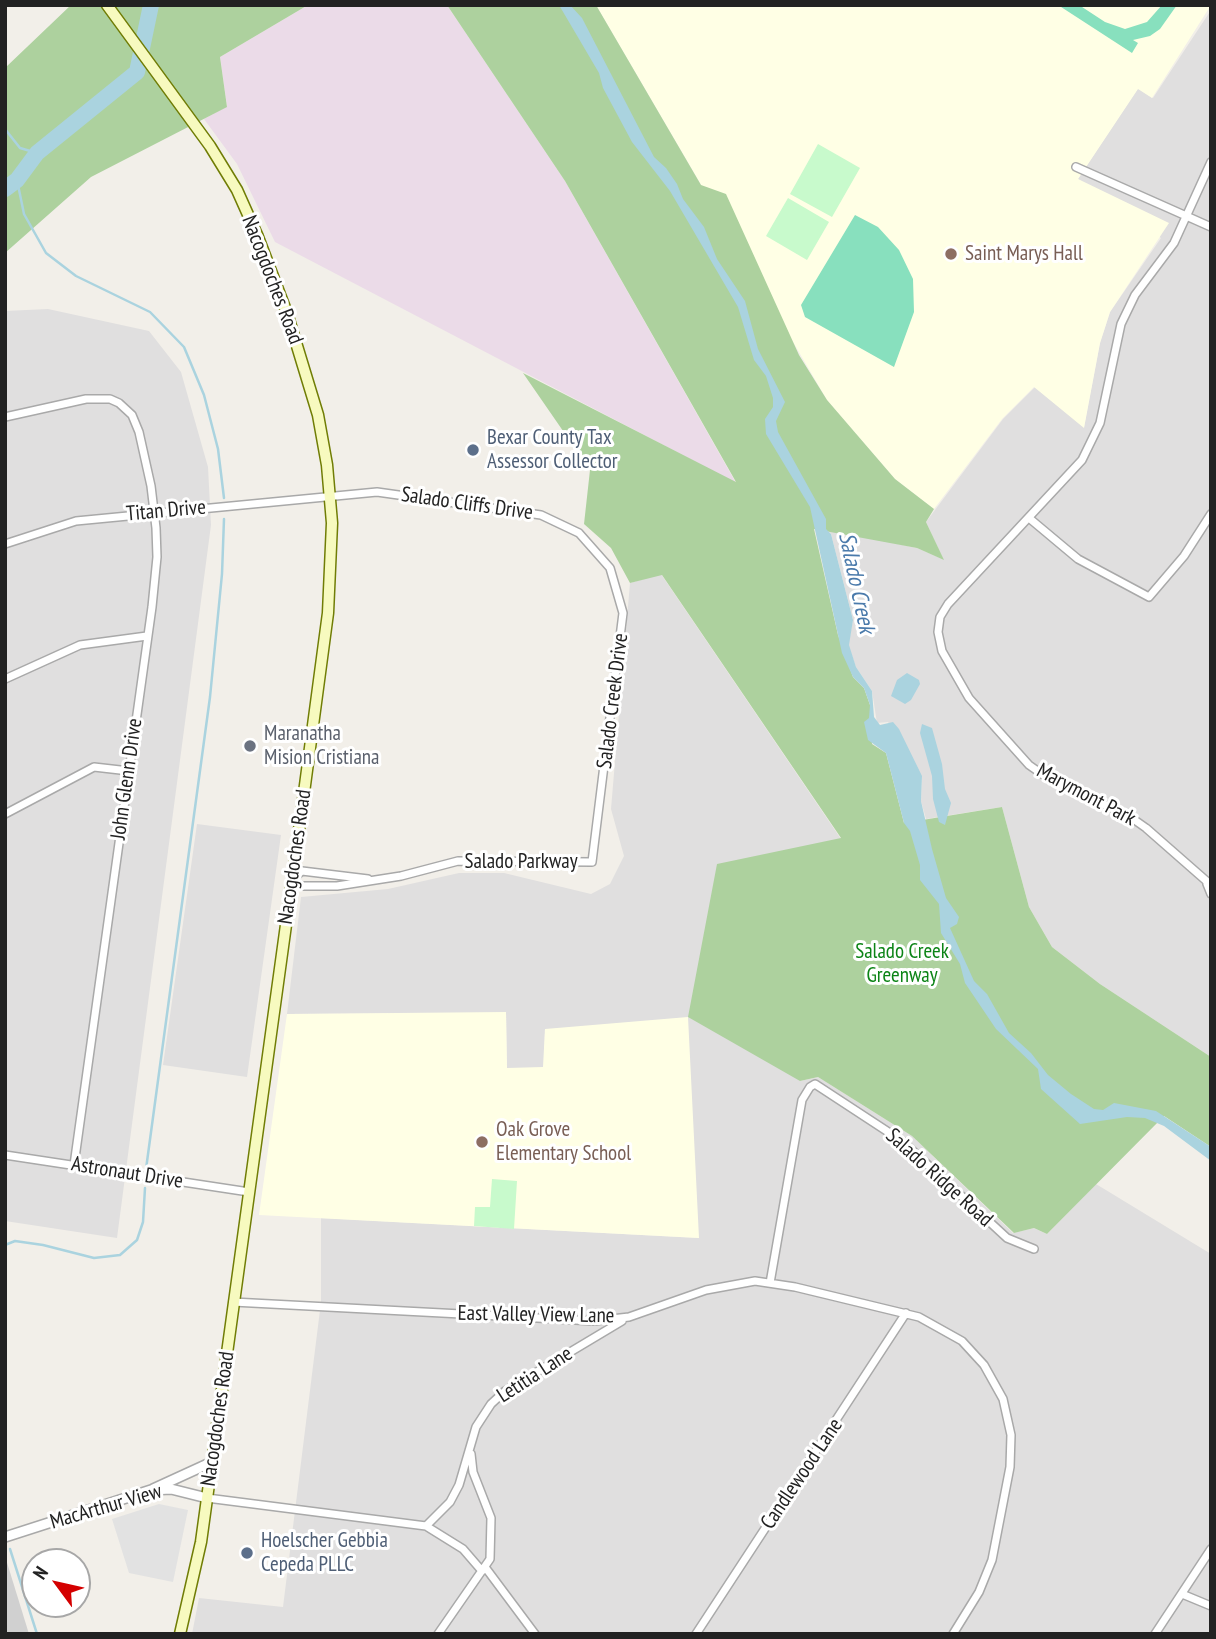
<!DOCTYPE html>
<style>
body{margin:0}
#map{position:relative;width:1216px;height:1639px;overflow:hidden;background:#f2efe9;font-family:"PT Sans Narrow",sans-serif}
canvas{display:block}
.frame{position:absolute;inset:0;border:7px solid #222;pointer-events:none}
.north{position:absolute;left:21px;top:1548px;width:70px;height:70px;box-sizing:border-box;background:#fff;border:2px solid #a7a7a7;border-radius:50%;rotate:303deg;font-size:19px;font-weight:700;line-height:28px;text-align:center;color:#222}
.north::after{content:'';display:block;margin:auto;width:24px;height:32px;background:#d40000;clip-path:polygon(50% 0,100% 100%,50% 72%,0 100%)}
</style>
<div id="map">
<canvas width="1216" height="1639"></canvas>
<div class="frame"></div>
<div class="north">N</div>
</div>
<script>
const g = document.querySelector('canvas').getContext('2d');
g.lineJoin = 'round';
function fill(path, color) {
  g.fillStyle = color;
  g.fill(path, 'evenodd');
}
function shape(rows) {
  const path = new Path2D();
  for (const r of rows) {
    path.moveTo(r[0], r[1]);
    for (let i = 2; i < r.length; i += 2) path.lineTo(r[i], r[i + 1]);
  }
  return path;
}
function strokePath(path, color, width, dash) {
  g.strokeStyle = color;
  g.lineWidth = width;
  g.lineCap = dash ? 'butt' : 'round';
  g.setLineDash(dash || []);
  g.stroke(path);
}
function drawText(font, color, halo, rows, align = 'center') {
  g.font = font + ' "PT Sans Narrow",sans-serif';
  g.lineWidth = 6;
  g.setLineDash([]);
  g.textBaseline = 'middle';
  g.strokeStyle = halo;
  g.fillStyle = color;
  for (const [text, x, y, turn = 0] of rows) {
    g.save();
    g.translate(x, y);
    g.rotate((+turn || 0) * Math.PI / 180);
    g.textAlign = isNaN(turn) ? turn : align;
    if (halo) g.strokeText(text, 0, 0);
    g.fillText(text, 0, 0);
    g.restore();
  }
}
const residential = shape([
 [1211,10,1211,1057,1100,984,1052,947,1029,907,1002,807,926,819,921,801,922,777,888,722,877,723,872,691,856,667,848,645,853,620,831,534,826,529,917,548,943,559,926,522,1003,419,1035,387,1084,427,1100,343,1110,312,1161,238,1078,179,1138,88,1153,98],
 [48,309,149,331,181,372,208,467,211,525,117,1238,5,1221,5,311],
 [661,574,841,839,800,1081,818,1077,912,1136,1013,1233,1034,1228,1047,1234,1096,1184,1211,1254,1211,1634,192,1634,199,1598,283,1607,321,1302,321,1218,699,1238,545,1029,544,1068,507,1068,506,1013,287,1014,301,897,388,889,459,873,504,873,591,894,610,884,624,856,611,809,630,583],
 [197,824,281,835,247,1077,163,1065]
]);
const industrial = shape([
 [308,5,447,5,565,181,736,483,275,242,237,164,204,119,227,106,220,57]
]);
const education = shape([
 [596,5,1211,5,1152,98,1138,89,1078,179,1169,223,1110,312,1100,343,1084,428,1034,387,1002,419,934,509,895,479,827,400],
 [506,1012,507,1068,543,1067,545,1029,688,1017,699,1238,259,1215,287,1014]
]);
const religious = shape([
 [5,1556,29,1634,5,1634]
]);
const forest = shape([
 [71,5,308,5,220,57,227,107,91,177,5,253,5,68],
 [447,5,596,5,701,185,726,194,799,355,827,400,895,479,934,509,926,522,944,560,917,548,814,529,838,635,853,677,864,688,870,705,872,744,886,753,904,823,1002,807,1029,907,1052,947,1100,984,1211,1057,1211,1147,1164,1116,1047,1234,1034,1228,1014,1233,912,1136,818,1077,800,1081,688,1017,717,864,841,838,662,575,630,583,611,548,584,524,590,470,523,373,736,482,565,181]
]);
const park = shape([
 [818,144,860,168,832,217,790,194],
 [788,198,829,222,807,260,766,236],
 [492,1179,517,1181,514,1229,474,1226,475,1207,490,1207]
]);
const pitch = shape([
 [1058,5,1079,5,1105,22,1125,29,1147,22,1162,5,1177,5,1160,29,1150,36,1133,40,1138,43,1132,53],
 [855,215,878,227,899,250,913,279,914,312,894,367,805,317,801,305]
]);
const parking = shape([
 [159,1504,188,1510,173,1582,129,1573,112,1519]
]);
const water = shape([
 [559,5,570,5,582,18,654,157,666,168,677,184,683,199,704,227,717,259,745,301,758,349,785,402,776,421,778,432,826,519,826,529,831,534,853,620,849,645,856,667,872,691,874,717,880,725,893,722,899,729,922,776,921,801,932,849,946,898,959,917,957,924,950,928,974,981,987,994,1009,1033,1031,1053,1048,1075,1071,1094,1094,1109,1103,1110,1114,1103,1156,1111,1211,1147,1211,1161,1164,1126,1145,1118,1127,1117,1080,1124,1041,1089,1038,1069,996,1029,965,983,960,964,941,933,939,904,920,880,920,865,910,831,904,823,886,753,868,740,864,722,869,718,870,705,864,688,853,677,842,653,810,507,766,434,765,419,773,407,773,398,766,376,754,360,738,307,670,191,632,142,603,88,599,73],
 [907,673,919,680,920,684,911,700,905,704,891,696,897,680],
 [922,724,932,728,942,764,945,789,951,803,945,825,939,822,933,799,932,776,920,733]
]);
const stream = shape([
 [5,129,20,148,37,153],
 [17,180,24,214,46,253,76,276,150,312,184,347,204,395,218,449,224,498],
 [146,1169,210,697,222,574,224,519],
 [5,1245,15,1241,43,1245,94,1258,120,1255,137,1240,143,1222,145,1188],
 [10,1549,37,1634]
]);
const river = shape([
 [5,189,17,180,37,153,137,72,151,5]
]);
const minor = shape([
 [1211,162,1174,243,1135,295,1121,324,1100,423,1082,460,948,604,940,617,938,632,942,651,969,698,1029,765,1049,779,1129,816,1146,828,1211,885],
 [1076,167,1211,227],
 [5,417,86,399,110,399,119,403,132,415,139,432,151,486,156,528,157,557,152,607,74,1165],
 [1029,518,1078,559,1149,597,1184,556,1211,514],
 [5,544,76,521,377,492,541,515,579,533,610,568,623,613,592,862,458,861,401,876,337,886,301,886,292,879,302,871,368,879],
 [5,679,80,645,147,636],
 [5,814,94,767,129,771],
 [1207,884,1211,894],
 [5,1155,249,1192],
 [770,1283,802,1100,810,1087,815,1084,902,1141,1007,1238,1034,1249],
 [233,1302,594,1321,629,1317,706,1290,755,1281,795,1287,919,1317,962,1341,984,1365,1003,1399,1011,1435,1010,1467,992,1560,979,1592,953,1634],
 [207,1498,426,1526,463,1549,482,1571],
 [426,1526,450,1502,459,1485,476,1427,491,1404,505,1391,622,1321],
 [485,1567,535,1634],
 [1182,1594,1211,1606],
 [438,1634,490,1559,491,1518,473,1472,471,1454],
 [696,1634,906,1313],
 [1155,1634,1211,1549]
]);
const tertiary = shape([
 [153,1489,212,1462],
 [5,1537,151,1490,171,1489,207,1498]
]);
const secondary = shape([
 [107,5,210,146,237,190,258,237,287,313,318,415,327,465,332,523,328,613,297,845,201,1542,180,1634]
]);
const markers = [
 [951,254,7,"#8d6e63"],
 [473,450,7,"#5c6f8a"],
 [250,746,7,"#6b7280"],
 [482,1142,7,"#8d6e63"],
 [247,1553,7,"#5c6f8a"]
];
const educationNames = [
 ["Saint Marys Hall",965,254],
 ["Oak Grove",496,1130],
 ["Elementary School",496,1154]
];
const streetNames = [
 ["Nacogdoches Road",272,280,69],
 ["Salado Cliffs Drive",467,504,8],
 ["Titan Drive",166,511,-5],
 ["Salado Creek Drive",613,701,-83],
 ["John Glenn Drive",127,779,-82],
 ["Marymont Park",1086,795,28],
 ["Nacogdoches Road",295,857,-82],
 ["Salado Parkway",521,862],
 ["Astronaut Drive",127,1173,9],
 ["Salado Ridge Road",939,1178,42],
 ["East Valley View Lane",536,1315,1],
 ["Letitia Lane",535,1375,-33],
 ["Nacogdoches Road",218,1419,-82],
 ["Candlewood Lane",802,1474,-56],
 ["MacArthur View",106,1507,-16]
];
const serviceNames = [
 ["Bexar County Tax",487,438],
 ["Assessor Collector",487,462],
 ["Hoelscher Gebbia",261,1541],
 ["Cepeda PLLC",261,1565]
];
const worshipNames = [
 ["Maranatha",264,734],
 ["Mision Cristiana",264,758]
];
const parkNames = [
 ["Salado Creek",902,952],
 ["Greenway",902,976]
];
const waterNames = [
 ["Salado Creek",856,583,78]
];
fill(residential, '#e0dfdf');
fill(industrial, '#ebdbe8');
fill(education, '#ffffe5');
fill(religious, '#d0d0d0');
fill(forest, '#add19e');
fill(park, '#c8facc');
fill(pitch, '#88e0be');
fill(parking, '#e2e2e2');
fill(water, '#aad3df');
strokePath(stream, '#aad3df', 2.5);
strokePath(river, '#aad3df', 16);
strokePath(minor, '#a9a9a9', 10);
strokePath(tertiary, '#a9a9a9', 12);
strokePath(secondary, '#707d05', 13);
strokePath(minor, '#fff', 7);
strokePath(tertiary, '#fff', 9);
strokePath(secondary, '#f7fabf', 10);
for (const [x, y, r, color] of markers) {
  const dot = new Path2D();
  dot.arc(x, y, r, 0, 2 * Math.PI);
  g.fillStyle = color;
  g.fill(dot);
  strokePath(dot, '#fff', 2.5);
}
drawText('21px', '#785e54', '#fff', educationNames, 'left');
drawText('21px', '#222', '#fff', streetNames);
drawText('21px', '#4e5e75', '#fff', serviceNames, 'left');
drawText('21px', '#5b616d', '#fff', worshipNames, 'left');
drawText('21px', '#0c8416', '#fff', parkNames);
drawText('italic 23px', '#4a7aab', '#fff', waterNames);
</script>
